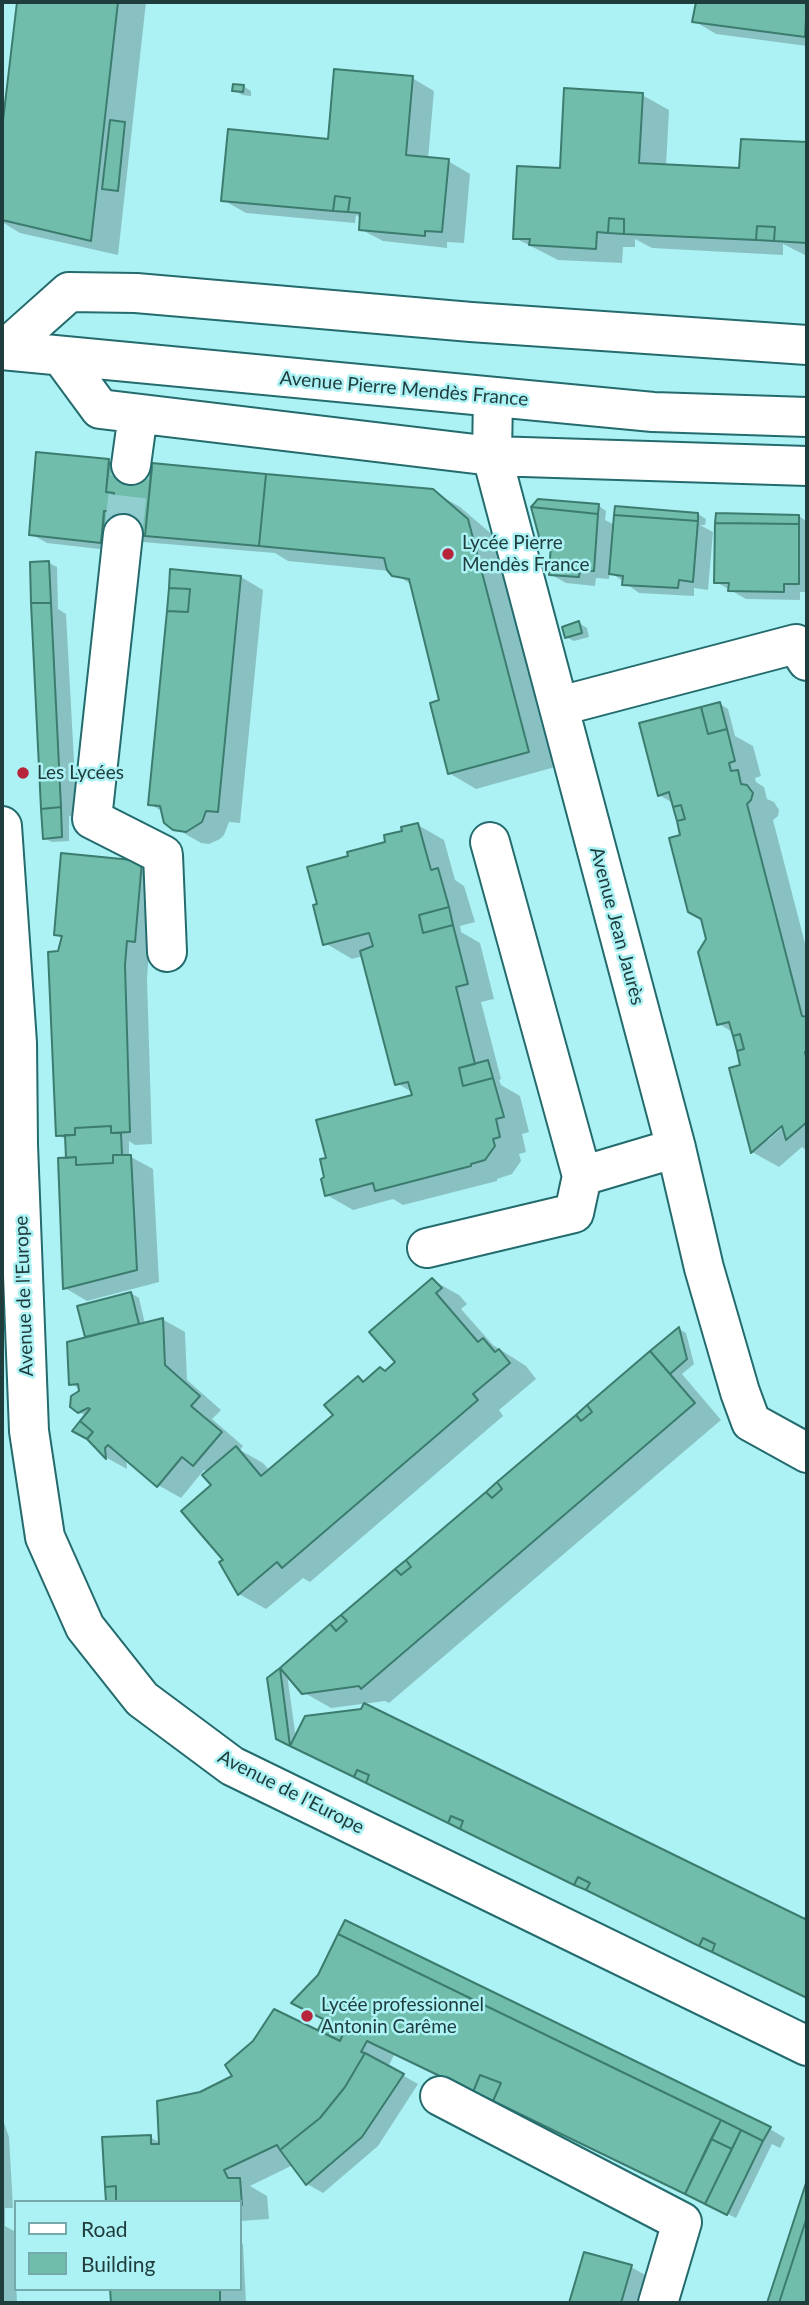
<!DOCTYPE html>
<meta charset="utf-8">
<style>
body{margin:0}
#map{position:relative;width:809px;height:2305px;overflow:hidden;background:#acf2f4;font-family:Lato,sans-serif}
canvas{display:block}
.frame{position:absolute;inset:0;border:4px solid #203d3e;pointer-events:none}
.legend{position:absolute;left:14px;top:2200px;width:228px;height:91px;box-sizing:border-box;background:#acf2f4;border:2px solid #74aaab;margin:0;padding:9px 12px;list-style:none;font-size:21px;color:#203d3e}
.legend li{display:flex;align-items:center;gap:14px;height:35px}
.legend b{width:35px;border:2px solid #74aaab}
</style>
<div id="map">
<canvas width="809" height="2305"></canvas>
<div class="frame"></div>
<ul class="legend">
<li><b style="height:9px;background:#fff"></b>Road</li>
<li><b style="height:19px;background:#70bdac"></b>Building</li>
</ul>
</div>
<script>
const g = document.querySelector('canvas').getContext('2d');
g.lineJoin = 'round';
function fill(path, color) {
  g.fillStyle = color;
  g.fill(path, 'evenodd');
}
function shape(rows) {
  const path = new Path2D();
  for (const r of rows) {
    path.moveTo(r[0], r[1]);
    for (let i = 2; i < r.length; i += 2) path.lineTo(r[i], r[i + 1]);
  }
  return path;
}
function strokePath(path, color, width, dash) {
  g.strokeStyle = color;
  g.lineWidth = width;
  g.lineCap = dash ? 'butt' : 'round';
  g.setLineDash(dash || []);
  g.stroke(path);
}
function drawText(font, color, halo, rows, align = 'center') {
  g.font = font + ' Lato,sans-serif';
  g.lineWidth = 5;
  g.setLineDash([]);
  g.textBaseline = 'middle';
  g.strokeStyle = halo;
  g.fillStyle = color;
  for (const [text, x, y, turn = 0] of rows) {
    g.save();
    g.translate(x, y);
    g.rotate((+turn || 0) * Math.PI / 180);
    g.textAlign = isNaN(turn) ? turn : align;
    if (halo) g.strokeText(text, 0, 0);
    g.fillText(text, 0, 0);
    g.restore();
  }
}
const shadow = shape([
 [18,2,146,2,118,255,20,233,2,222,2,144],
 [698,2,807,2,807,46,716,34,694,21],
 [412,78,434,91,428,159,448,161,470,174,464,243,447,242,447,248,383,241,360,229,361,218,356,215,355,223,246,213,223,200,329,141],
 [243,86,251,91,251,96,242,95,234,90],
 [642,95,669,110,666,166,741,170,742,141,807,144,807,256,783,244,783,255,652,248,635,239,635,247,623,247,622,263,558,260,515,238,562,170],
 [109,461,117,465,432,491,460,507,495,537,555,767,476,789,449,773,441,701,412,585,390,571,288,561,275,553,118,540,117,551,47,543,31,534],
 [599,506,606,511,605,520,615,525,698,514,706,519,705,525,700,525,713,532,708,590,694,588,694,596,639,593,610,572,609,579,596,578,595,586,566,583,550,574,552,548,542,542],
 [799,516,806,521,807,531,807,592,800,592,800,600,746,599,716,582],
 [49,563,57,567,58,609,66,614,77,816,69,816,69,841,52,842,44,838],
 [241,577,263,590,240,823,229,822,224,835,220,839,209,844,201,843,165,822,163,812,150,804],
 [579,623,587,628,589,637,574,641,566,637],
 [720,704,728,709,735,736,753,746,761,776,755,778,756,782,764,787,767,799,774,802,779,810,778,816,773,820,807,951,807,1151,802,1147,779,1167,752,1152,742,1066,734,1033,719,1024,708,940,673,803,659,795],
 [787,1119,789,1122,768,1140,768,1135],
 [418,825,444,840,455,880,464,886,475,922,460,926,461,932,480,943,494,999,481,1002,501,1079,499,1080,501,1085,520,1096,529,1132,522,1134,526,1152,519,1154,521,1161,512,1174,497,1179,497,1181,403,1205,393,1199,353,1210,327,1195,328,1159,414,1097,413,1093,397,1083,363,956,352,959,325,943,319,906,351,857,387,843],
 [141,862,164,875,149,953,147,978,152,1144,135,1145,129,1141,129,1156,153,1169,159,1282,87,1301,65,1288,67,1140,58,1135,60,953,63,939,55,934],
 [432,1280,459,1295,467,1304,461,1309,493,1345,526,1366,536,1379,499,1410,503,1416,310,1582,303,1578,266,1609,239,1594,226,1561,214,1486,207,1472,204,1470,181,1498,158,1485,126,1458,127,1469,107,1458,89,1438,86,1416,74,1409,80,1389,70,1383,90,1338,87,1336,131,1293,139,1298,145,1324,162,1319,185,1332,187,1380,221,1410,212,1419,243,1446,240,1450,263,1463,270,1471,335,1415,358,1378,365,1382,386,1372,397,1362],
 [679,1329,686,1333,694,1364,682,1374,721,1420,389,1703,385,1701,331,1708,303,1692,287,1674,296,1739,805,1921,807,1918,807,1999,286,1743,269,1679],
 [294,2003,770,2129,785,2138,780,2148,772,2144,736,2218,502,2104,501,2106,394,2055,388,2067,418,2084,378,2146,323,2193,307,2184,293,2165,250,2186,267,2196,269,2219,240,2221,240,2202,108,2202,150,2137,161,2143,200,2094,331,2039,333,2036,320,2029,325,2021],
 [2,2117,9,2137,13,2208,5,2208,5,2226,14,2231,17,2303,2,2303],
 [807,2185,807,2303,769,2303],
 [240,2242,243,2244,246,2303,113,2303,112,2289,240,2289],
 [585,2254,631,2267,647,2276,640,2303,571,2303]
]);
const building = shape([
 [17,2,118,2,91,241,2,220,2,129,17,2],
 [696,2,807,2,805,37,692,22,696,2],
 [334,69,413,76,406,155,449,159,442,232,425,231,425,236,359,230,360,213,348,212,350,198,335,196,333,211,221,201,228,129,328,139,334,69],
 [233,84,244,85,243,92,232,91,233,84],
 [564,88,643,93,639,163,739,168,741,139,807,142,807,243,774,241,775,227,757,226,756,240,624,234,624,219,609,218,608,233,597,232,596,249,529,245,530,239,513,239,517,166,560,168,564,88],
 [110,120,125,122,118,191,102,189,110,120],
 [335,196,350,198,348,212,333,211,335,196],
 [609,218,624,219,624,234,608,233,609,218],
 [757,226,775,227,774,241,756,240,757,226],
 [36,452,109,459,106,492,114,493,112,511,104,511,101,543,29,535,36,452],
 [109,463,152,467,145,536,103,532,104,511,112,511,114,493,106,492,109,463],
 [152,463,266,474,259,546,145,536,152,463],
 [266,474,433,489,468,519,529,752,448,774,430,703,439,700,409,579,392,576,387,570,384,558,259,546,266,474],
 [538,499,599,504,598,514,531,507,538,499],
 [615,506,698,513,698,521,614,515,615,506],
 [531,507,598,514,594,571,580,570,579,577,549,575,551,543,541,544,531,507],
 [716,513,799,515,799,524,715,523,716,513],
 [614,515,698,521,693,582,679,580,678,588,622,585,623,576,609,574,614,515],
 [715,523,799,524,799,584,784,584,784,592,728,591,729,583,714,583,715,523],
 [49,561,51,603,31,603,30,562,49,561],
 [170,569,241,576,218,812,206,811,202,822,186,832,173,830,164,823,160,806,148,805,167,611,188,612,190,589,169,588,170,569],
 [169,588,190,589,188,612,167,611,169,588],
 [31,603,51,603,61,807,41,809,31,603],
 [579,621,582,633,565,638,562,627,579,621],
 [720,702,727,729,708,734,701,707,720,702],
 [701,707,708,734,727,729,735,761,729,763,731,771,738,770,741,784,747,785,753,793,751,800,747,804,802,1016,807,1017,807,1052,805,1052,807,1061,807,1122,786,1140,782,1126,751,1153,729,1068,740,1065,737,1051,744,1049,740,1034,733,1036,729,1022,717,1025,698,952,706,939,701,919,688,912,669,838,680,835,677,821,685,819,681,805,673,807,669,792,658,796,639,723,701,707],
 [681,805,685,819,677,821,673,807,681,805],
 [61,807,62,837,43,839,41,809,61,807],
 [418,823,431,870,438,868,449,907,419,915,423,933,453,925,468,984,456,987,475,1064,459,1068,463,1086,493,1078,504,1117,496,1119,500,1137,493,1139,495,1146,485,1160,471,1164,471,1166,375,1191,373,1183,325,1196,321,1179,324,1177,320,1159,326,1158,316,1120,412,1095,408,1082,395,1085,360,951,373,946,369,933,323,945,313,905,317,904,307,867,348,856,347,852,385,842,384,835,402,831,401,827,418,823],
 [61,853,142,861,135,942,127,941,125,965,130,1132,111,1133,111,1126,75,1128,75,1135,56,1136,48,952,58,951,62,936,54,935,61,853],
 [449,907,453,925,423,933,419,915,449,907],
 [740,1034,744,1049,737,1051,733,1036,740,1034],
 [488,1060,493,1078,463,1086,459,1068,488,1060],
 [111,1126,111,1133,121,1133,122,1155,113,1155,113,1163,76,1165,76,1157,66,1158,65,1135,75,1135,75,1128,111,1126],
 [113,1155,131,1155,137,1270,63,1289,58,1158,76,1157,76,1165,113,1163,113,1155],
 [432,1278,442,1288,436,1293,478,1342,483,1338,495,1352,499,1349,510,1363,473,1394,478,1400,282,1568,277,1562,238,1595,219,1562,223,1560,181,1511,211,1485,202,1475,236,1446,261,1476,333,1415,324,1405,358,1376,363,1382,380,1367,385,1371,395,1362,369,1332,432,1278],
 [131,1292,139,1324,85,1337,77,1306,131,1292],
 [163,1318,165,1365,200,1396,191,1406,222,1432,193,1466,182,1457,157,1487,108,1445,105,1448,106,1459,87,1439,93,1432,80,1421,90,1409,88,1408,78,1413,70,1407,71,1396,79,1391,78,1384,69,1385,67,1342,163,1318],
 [679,1327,687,1359,670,1374,650,1351,679,1327],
 [650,1351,695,1403,361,1689,359,1686,302,1694,280,1668,330,1624,336,1631,347,1621,341,1615,395,1569,401,1575,411,1567,406,1560,486,1492,492,1498,502,1489,497,1482,576,1415,581,1421,592,1412,587,1405,650,1351],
 [587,1405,592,1412,581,1421,576,1415,587,1405],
 [80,1421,93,1432,87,1439,72,1431,80,1421],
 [497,1482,502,1489,492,1498,486,1492,497,1482],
 [406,1560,411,1567,401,1575,395,1569,406,1560],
 [341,1615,347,1621,336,1631,330,1624,341,1615],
 [280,1668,290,1746,276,1739,267,1678,280,1668],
 [364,1703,805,1919,807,1914,807,1998,712,1952,715,1944,703,1938,699,1946,586,1890,590,1883,578,1877,574,1885,460,1829,463,1821,451,1816,448,1823,366,1783,369,1775,357,1770,354,1777,290,1746,305,1716,361,1709,364,1703],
 [357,1770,369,1775,366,1783,354,1777,357,1770],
 [451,1816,463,1821,460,1829,448,1823,451,1816],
 [578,1877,590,1883,586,1890,574,1885,578,1877],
 [345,1920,771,2127,763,2141,721,2120,338,1934,345,1920],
 [338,1934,721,2120,685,2194,493,2101,501,2083,480,2075,473,2092,367,2041,361,2052,365,2053,345,2087,320,2118,280,2150,277,2145,224,2170,228,2178,240,2178,242,2205,240,2205,240,2202,116,2202,116,2186,105,2187,102,2137,151,2135,151,2144,159,2144,157,2101,200,2092,232,2076,225,2065,253,2041,274,2009,340,2041,345,2030,291,2003,318,1975,338,1934],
 [703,1938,715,1944,712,1952,699,1946,703,1938],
 [323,2020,345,2030,340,2041,318,2030,323,2020],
 [365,2053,404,2074,362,2137,306,2185,280,2150,320,2118,345,2087,365,2053],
 [480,2075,501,2083,493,2101,473,2092,480,2075],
 [721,2120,741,2130,732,2149,711,2139,721,2120],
 [741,2130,763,2141,727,2215,705,2204,741,2130],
 [711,2139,732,2149,705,2204,685,2194,711,2139],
 [807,2180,807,2217,779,2303,767,2303,807,2180],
 [116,2186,116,2202,106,2202,105,2187,116,2186],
 [807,2217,807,2303,779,2303,807,2217],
 [584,2252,632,2265,621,2303,569,2303,584,2252],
 [110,2289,220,2289,220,2303,111,2303,110,2289]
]);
const minorTunnel = shape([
 [123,534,131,465]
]);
const minor = shape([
 [2,350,653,412,807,417],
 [4,350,69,292,136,293,471,322,807,345],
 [61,356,100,409,492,456,807,466],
 [493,397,492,456,676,1148,704,1268,740,1392,751,1422,807,1453],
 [131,465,138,414],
 [123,534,92,819,163,855,167,952],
 [560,706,796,644,807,661],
 [2,826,17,1043,18,1145,29,1431,45,1537,85,1627,142,1699,232,1766,807,2046],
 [490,842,582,1176,676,1148],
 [427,1248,574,1213,582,1176],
 [440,2096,682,2222,658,2303]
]);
const markers = [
 [448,554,7,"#b7253b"],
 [23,773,7,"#b7253b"],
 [307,2016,7,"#b7253b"]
];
const streetNames = [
 ["Avenue Pierre Mendès France",404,389,5],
 ["Avenue Jean Jaurès",617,926,75],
 ["Avenue de l'Europe",24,1296,-92],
 ["Avenue de l'Europe",291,1792,27]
];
const poiNames = [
 ["Lycée Pierre",462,543],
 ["Mendès France",462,565],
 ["Les Lycées",37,773],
 ["Lycée professionnel",321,2005],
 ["Antonin Carême",321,2027]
];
fill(shadow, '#0003');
fill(building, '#70bdac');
strokePath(building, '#3c7c6f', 2);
strokePath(minorTunnel, '#90ced0', 38, [38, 19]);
strokePath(minor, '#246b6e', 42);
strokePath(minor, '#fff', 38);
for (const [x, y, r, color] of markers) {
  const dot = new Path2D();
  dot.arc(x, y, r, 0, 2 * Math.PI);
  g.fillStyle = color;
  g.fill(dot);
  strokePath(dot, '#acf2f4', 2.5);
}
drawText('19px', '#203d3e', '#acf2f4', streetNames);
drawText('19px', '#203d3e', '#acf2f4', poiNames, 'left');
</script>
